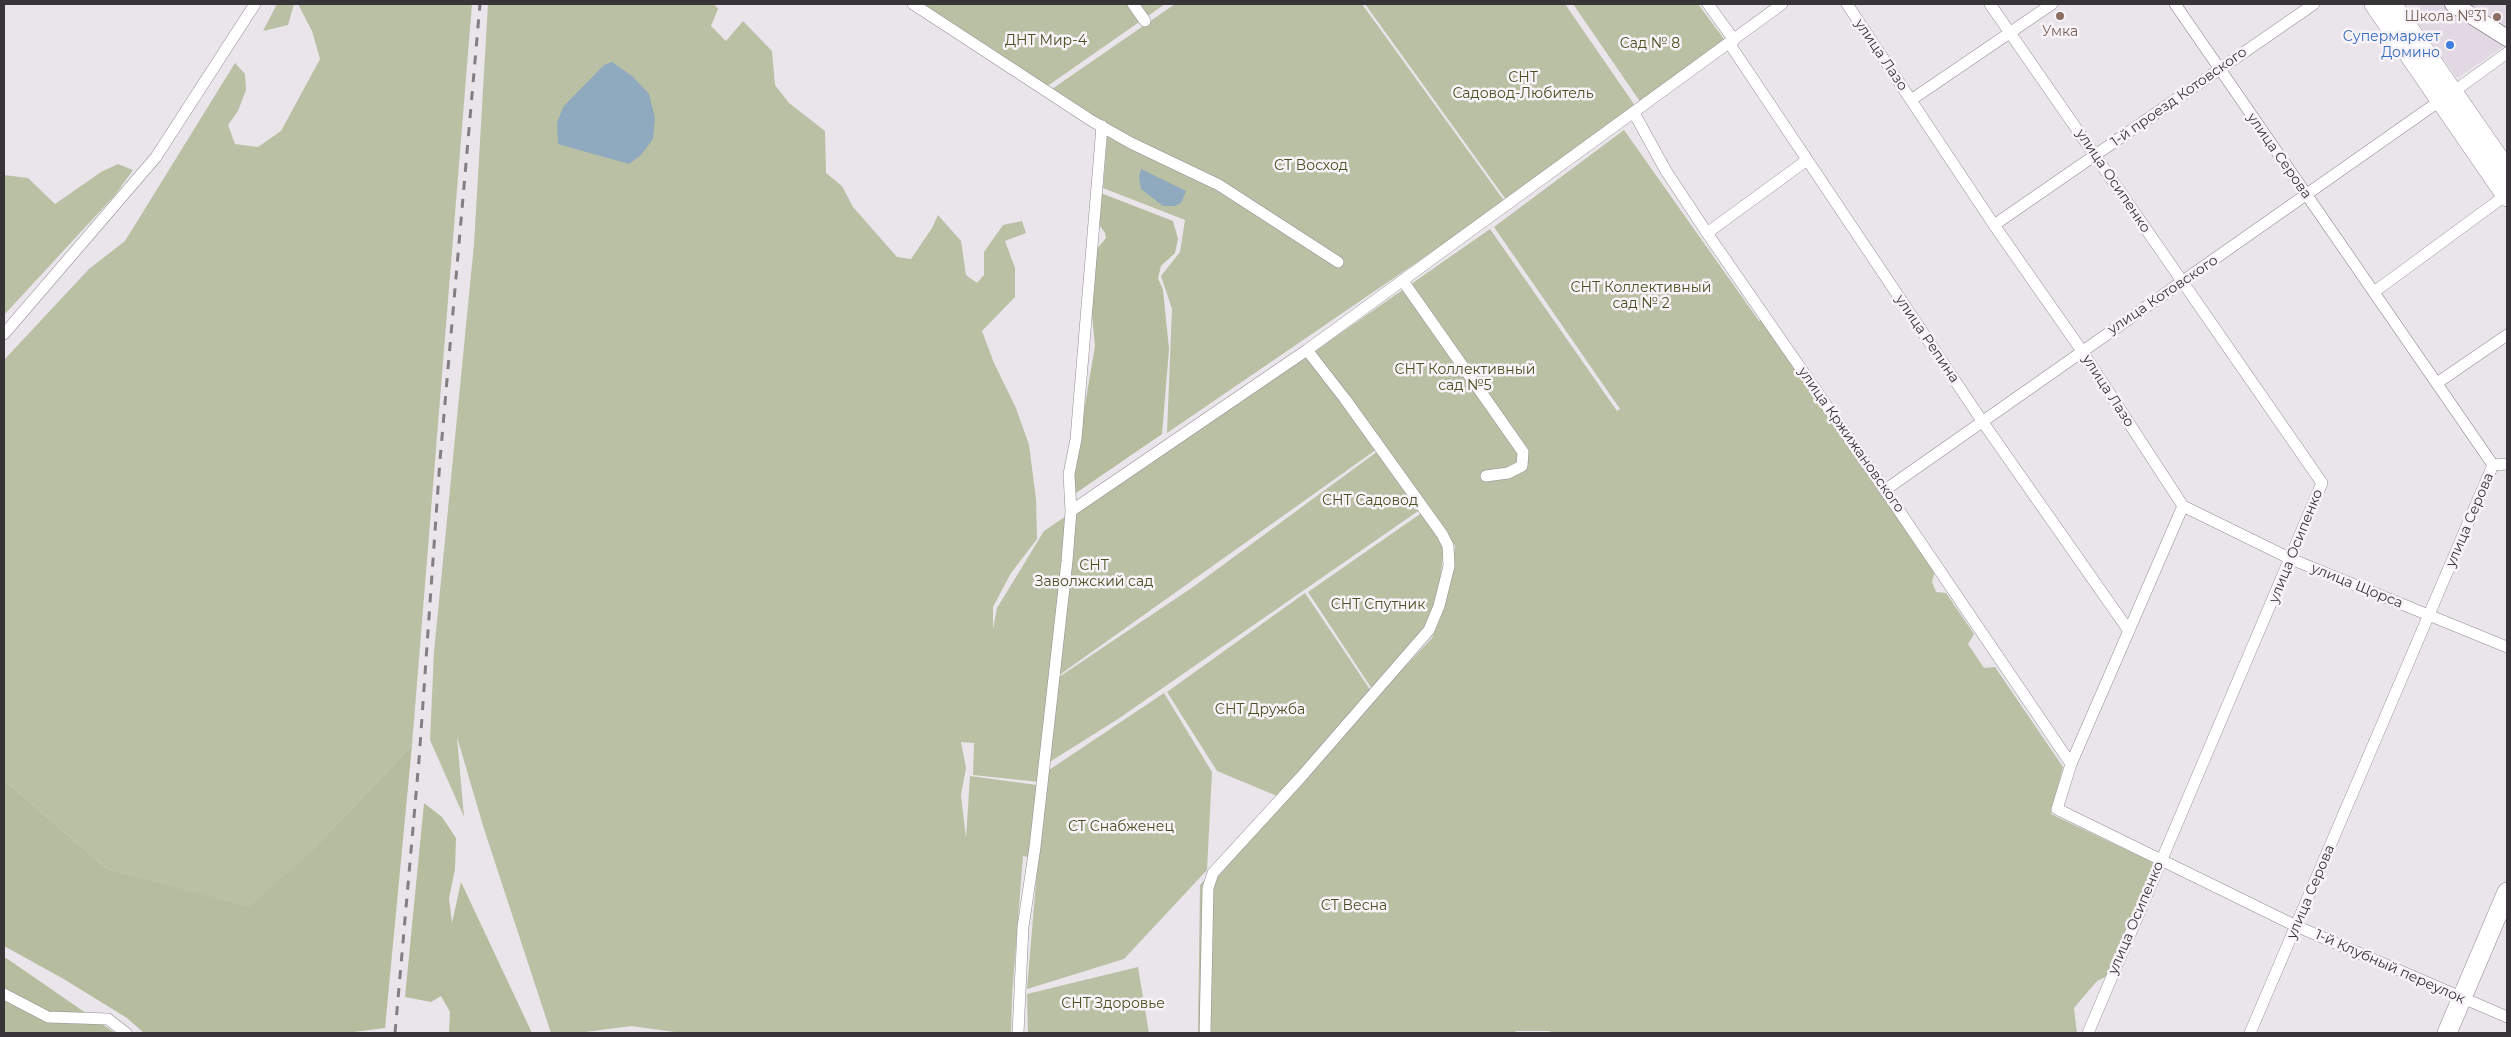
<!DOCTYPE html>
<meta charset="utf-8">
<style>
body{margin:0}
#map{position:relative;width:2511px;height:1037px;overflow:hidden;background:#eae5eb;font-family:Montserrat,sans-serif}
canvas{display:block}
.frame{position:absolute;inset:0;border:5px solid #373537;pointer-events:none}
</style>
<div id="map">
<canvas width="2511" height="1037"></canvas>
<div class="frame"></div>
</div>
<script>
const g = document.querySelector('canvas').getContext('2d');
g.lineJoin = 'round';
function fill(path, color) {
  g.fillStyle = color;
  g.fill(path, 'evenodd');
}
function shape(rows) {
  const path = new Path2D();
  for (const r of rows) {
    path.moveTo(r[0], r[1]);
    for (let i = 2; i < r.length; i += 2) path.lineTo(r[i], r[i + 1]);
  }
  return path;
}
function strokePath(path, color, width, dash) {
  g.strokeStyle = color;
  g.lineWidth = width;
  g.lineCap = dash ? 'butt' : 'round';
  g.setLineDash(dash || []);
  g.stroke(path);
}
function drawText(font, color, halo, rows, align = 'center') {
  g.font = font + ' Montserrat,sans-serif';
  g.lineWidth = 5;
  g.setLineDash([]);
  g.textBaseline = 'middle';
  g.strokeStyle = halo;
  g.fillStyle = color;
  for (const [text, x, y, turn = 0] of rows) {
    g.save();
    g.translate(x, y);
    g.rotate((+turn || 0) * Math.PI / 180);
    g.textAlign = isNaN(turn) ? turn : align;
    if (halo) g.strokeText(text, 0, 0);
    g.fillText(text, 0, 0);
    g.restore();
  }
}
const built = shape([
 [2423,4,2444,4,2507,44,2457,78,2412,14],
 [2466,4,2507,4,2507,29]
]);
const green = shape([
 [277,4,294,4,288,25,263,31],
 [298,4,472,4,412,745,315,847,249,908,107,869,4,780,4,360,89,269,125,241,235,63,245,74,246,90,238,111,228,125,235,144,258,147,281,131,320,59,312,31],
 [488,4,714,4,718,9,711,26,726,41,743,21,772,51,775,85,789,103,825,131,826,173,842,186,853,207,897,257,911,259,932,228,938,215,961,241,966,275,977,283,984,275,984,252,1003,225,1022,221,1026,233,1005,241,1015,268,1015,297,982,331,994,363,1016,408,1029,445,1036,499,1037,539,1011,573,993,607,993,629,997,608,1044,531,1306,354,1377,449,1051,681,1049,770,1164,693,1212,772,1207,870,1124,959,1027,989,1038,859,1023,856,1012,996,1011,1033,682,1033,631,1026,578,1033,551,1033,484,829,457,737,464,817,430,740,434,652,474,244],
 [961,742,974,743,973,775,1039,782,1037,785,970,776,966,838,961,795,966,768],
 [920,4,1165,4,1046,87],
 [1175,4,1362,4,1505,202,1167,433,1172,309,1161,276,1180,252,1185,220,1103,188,1108,125,1052,89],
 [1365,4,1565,4,1638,110,1507,201],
 [1573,4,1698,4,1724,39,1641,103],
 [1624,130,1759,321,1762,320,1935,571,1932,582,1936,592,1946,593,1974,634,1968,644,1984,668,1995,667,2063,767,2051,814,2154,863,2107,976,2097,981,2074,1008,2077,1033,1551,1033,1550,1031,1516,1031,1514,1033,1198,1033,1200,885,1432,638,1449,588,1455,546,1315,351,1490,229,1617,411,1620,409,1494,227],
 [118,164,133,170,115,195,4,315,4,175,28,178,55,204,101,172],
 [1378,451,1421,509,1118,719,1048,763,1059,677,1193,587],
 [1423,512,1444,547,1439,590,1425,628,1372,689,1308,592],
 [1305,593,1371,691,1277,796,1217,771,1167,692],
 [1138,967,1149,1033,1028,1033,1027,994]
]);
const forest = shape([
 [1093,190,1173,221,1178,239,1175,253,1161,266,1158,278,1163,290,1169,349,1162,434,1073,495,1072,482,1095,346,1091,304,1091,256,1106,238,1105,233,1098,223],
 [412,745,385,1028,346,1033,144,1033,127,1018,62,978,4,946,4,780,107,869,249,907,315,847],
 [424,803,442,817,456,838,455,869,449,898,452,923,461,882,532,1033,449,1033,450,1012,441,996,431,1002,405,997],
 [4,957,9,960,115,1033,4,1033]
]);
const water = shape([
 [612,62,632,76,649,94,655,118,653,139,641,155,629,164,558,144,557,123,563,107,604,65],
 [1141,169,1186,191,1181,203,1175,206,1163,206,1141,189,1139,177]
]);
const street = shape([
 [913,4,1092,121,1131,143,1219,185,1338,262],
 [1133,4,1145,21],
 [1708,4,1734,40],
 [1847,4,1994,225,2082,351,2183,506,2071,764,2057,809,2296,926,2507,1017],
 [1990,4,2322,483,2088,1033],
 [2175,4,2493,465,2250,1033],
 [1729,43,1982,421,2129,631],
 [2453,92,2507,53],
 [1911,100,2052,4],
 [1634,113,1666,171,1707,233,1885,490,2071,764],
 [1994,225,2314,4],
 [1707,233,1807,160],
 [1403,281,1523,452,1522,466,1508,473,1486,476],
 [2374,292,2506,195],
 [4,334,156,157,255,4],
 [2437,383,2507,335],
 [2493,465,2507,464],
 [1885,490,2441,100],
 [2183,506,2291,559,2507,647],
 [1071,511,1307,350,1782,4],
 [4,994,48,1017,108,1019,126,1033],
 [1018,1033,1023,927,1035,847,1067,561,1071,511,1069,474,1076,439,1102,126],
 [1205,1033,1208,888,1213,873,1301,777,1429,630,1439,606,1449,566,1448,546,1442,534,1345,399,1307,350]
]);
const secondary = shape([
 [2453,4,2507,38]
]);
const primary = shape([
 [2374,4,2507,197],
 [2392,4,2507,170],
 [2447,1033,2507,892]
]);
const rail = shape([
 [395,1033,419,760,440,460,480,4]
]);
const markers = [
 [2060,16,5,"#8d6e63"],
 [2497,17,5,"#8d6e63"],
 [2450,45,5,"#3f7fe0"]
];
const educationNames = [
 ["Школа №31",2487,17],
 ["Умка",2060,32,"center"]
];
const shopNames = [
 ["Супермаркет",2440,37],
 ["Домино",2440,53]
];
const parkNames = [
 ["ДНТ Мир-4",1046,41],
 ["Сад № 8",1650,44],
 ["СНТ",1523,78],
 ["Садовод-Любитель",1523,94],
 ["СТ Восход",1311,166],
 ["СНТ Коллективный",1641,288],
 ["сад № 2",1641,304],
 ["СНТ Коллективный",1465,370],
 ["сад №5",1465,386],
 ["СНТ Садовод",1370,501],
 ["СНТ",1094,566],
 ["Заволжский сад",1094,582],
 ["СНТ Спутник",1378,605],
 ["СНТ Дружба",1260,710],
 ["СТ Снабженец",1121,827],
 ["СТ Весна",1354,906],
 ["СНТ Здоровье",1113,1004]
];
const streetNames = [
 ["улица Лазо",1881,55,56],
 ["1-й проезд Котовского",2179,97,-35],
 ["улица Серова",2279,156,55],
 ["улица Осипенко",2113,181,56],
 ["улица Котовского",2163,295,-34],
 ["улица Репина",1927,339,56],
 ["улица Лазо",2108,391,57],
 ["улица Кржижановского",1851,440,55],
 ["улица Серова",2470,520,-67],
 ["улица Осипенко",2296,546,-68],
 ["улица Щорса",2357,586,22],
 ["улица Серова",2311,892,-67],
 ["улица Осипенко",2136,918,-67],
 ["1-й Клубный переулок",2390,967,24]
];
fill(built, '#e2d8e3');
fill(green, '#b9c0a4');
fill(forest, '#b5bd9e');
fill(water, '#8fa9bf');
strokePath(street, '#928e93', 12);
strokePath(secondary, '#928e93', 18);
strokePath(primary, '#928e93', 20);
strokePath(street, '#fff', 11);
strokePath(secondary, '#fff', 16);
strokePath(primary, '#fff', 19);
strokePath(rail, '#827f82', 3, [9, 9]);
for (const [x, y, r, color] of markers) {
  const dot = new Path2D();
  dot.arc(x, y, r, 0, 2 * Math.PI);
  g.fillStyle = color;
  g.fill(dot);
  strokePath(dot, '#f8f3f8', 2);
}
drawText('14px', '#785e54', '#f8f3f8', educationNames, 'right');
drawText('14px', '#366cbe', '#f8f3f8', shopNames, 'right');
drawText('14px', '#485220', '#f8f3f8', parkNames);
drawText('14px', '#373537', '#f8f3f8', streetNames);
</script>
